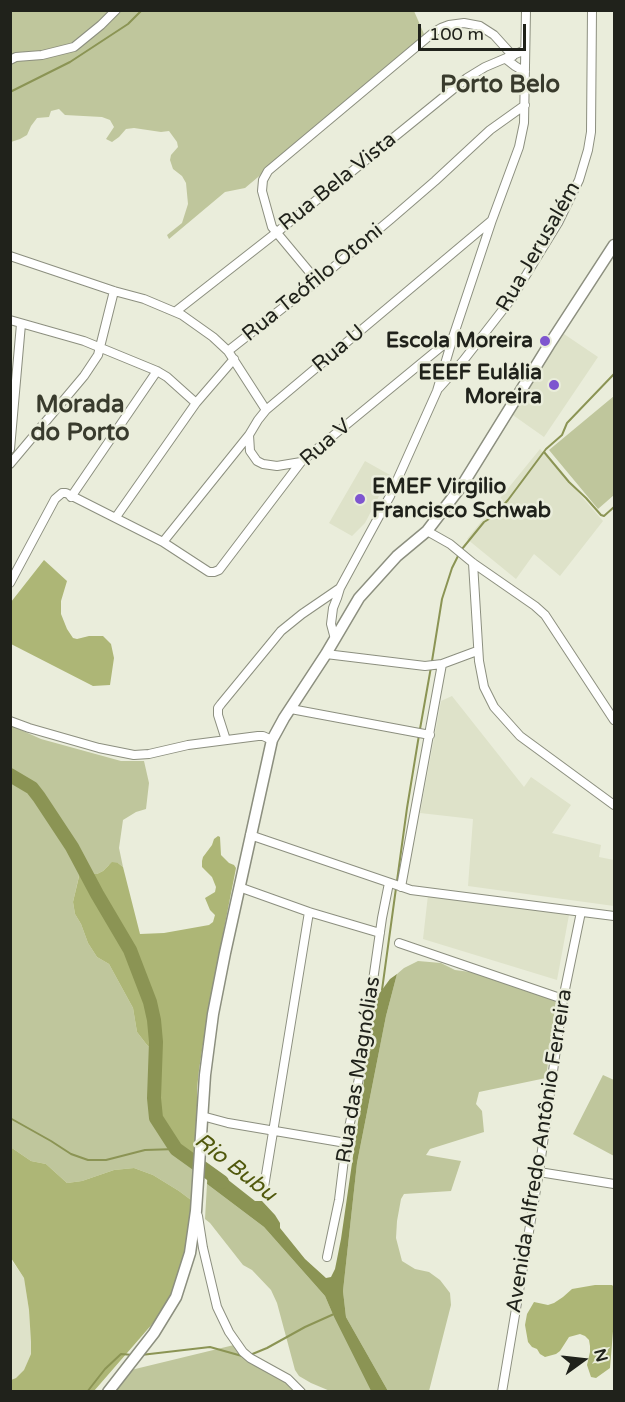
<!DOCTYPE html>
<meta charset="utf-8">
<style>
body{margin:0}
#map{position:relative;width:625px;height:1402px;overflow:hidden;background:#eaeddb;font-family:"Varela Round",sans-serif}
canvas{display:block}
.frame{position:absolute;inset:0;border:12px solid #20221b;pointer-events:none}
.north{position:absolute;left:553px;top:1330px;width:60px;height:60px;-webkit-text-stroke:4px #eaeddb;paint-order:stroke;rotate:75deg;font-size:16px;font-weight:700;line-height:24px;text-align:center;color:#20221b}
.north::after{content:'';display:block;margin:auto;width:21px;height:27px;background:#20221b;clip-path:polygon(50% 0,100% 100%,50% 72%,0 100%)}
.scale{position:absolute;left:418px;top:24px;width:108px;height:27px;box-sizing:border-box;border:3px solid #20221b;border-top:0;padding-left:8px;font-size:18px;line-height:21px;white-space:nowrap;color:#20221b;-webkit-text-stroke:4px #eaeddb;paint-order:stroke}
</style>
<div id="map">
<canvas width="625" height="1402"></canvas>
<div class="frame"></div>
<div class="north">N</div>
<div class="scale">100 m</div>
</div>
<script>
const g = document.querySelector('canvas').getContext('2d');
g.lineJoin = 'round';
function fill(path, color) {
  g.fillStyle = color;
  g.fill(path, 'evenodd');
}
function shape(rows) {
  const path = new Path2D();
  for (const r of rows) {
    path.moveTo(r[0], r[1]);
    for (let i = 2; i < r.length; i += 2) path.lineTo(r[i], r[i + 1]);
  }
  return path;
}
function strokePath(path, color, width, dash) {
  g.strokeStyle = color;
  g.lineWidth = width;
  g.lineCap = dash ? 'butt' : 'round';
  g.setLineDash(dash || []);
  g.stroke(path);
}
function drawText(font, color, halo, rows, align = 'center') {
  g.font = font + ' "Varela Round",sans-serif';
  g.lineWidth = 5;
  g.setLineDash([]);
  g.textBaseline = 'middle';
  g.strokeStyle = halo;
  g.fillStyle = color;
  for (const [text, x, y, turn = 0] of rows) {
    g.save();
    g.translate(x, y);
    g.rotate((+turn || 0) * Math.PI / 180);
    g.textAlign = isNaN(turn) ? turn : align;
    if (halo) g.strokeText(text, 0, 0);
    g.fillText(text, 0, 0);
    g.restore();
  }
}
const built = shape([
 [564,334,598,357,544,437,510,413],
 [540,449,603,521,560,576,534,554,516,579,467,539],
 [365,461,390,475,365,523,352,536,329,523],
 [452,696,524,787,531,777,571,805,552,833,601,845,599,857,614,860,614,906,468,886,473,819,420,813,441,701],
 [428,895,569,915,557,980,423,939],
 [10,1258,24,1278,29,1310,31,1342,31,1354,24,1370,16,1378,11,1380]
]);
const green = shape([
 [10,11,414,11,424,34,418,43,245,188,225,192,169,239,167,235,182,223,188,204,186,183,182,176,173,169,170,160,171,155,178,147,177,142,169,131,161,132,134,128,126,129,119,137,112,142,106,139,114,127,110,120,102,117,65,115,59,109,51,111,49,117,37,118,31,126,27,135,20,139,11,142],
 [614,396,614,495,598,509,549,450],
 [10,725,41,739,121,761,144,761,149,783,146,809,136,812,123,820,119,848,123,867,118,863,109,865,103,871,97,874,92,874,88,867,79,876,73,902,75,914,81,924,88,943,97,957,109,964,133,1008,137,1032,147,1045,156,1053,158,1066,155,1093,157,1111,184,1152,197,1154,195,1203,179,1191,153,1175,134,1168,114,1170,82,1181,67,1183,46,1164,31,1161,12,1148,10,1143],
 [418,961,441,963,455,970,478,973,523,990,556,1000,546,1078,479,1092,476,1104,482,1111,484,1132,430,1149,426,1155,461,1161,451,1191,404,1194,401,1199,397,1221,396,1238,402,1261,415,1269,429,1272,440,1280,450,1293,451,1305,429,1391,388,1391,346,1317,343,1291,357,1163,386,1016,397,974,404,968],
 [603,1075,614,1080,614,1156,573,1134],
 [207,1184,264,1227,325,1296,334,1317,371,1391,330,1391,311,1383,299,1376,295,1370,277,1303,271,1290,252,1270,243,1265,210,1223,205,1219],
 [234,1345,283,1378,297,1392,113,1392,131,1370]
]);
const forest = shape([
 [44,560,67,581,61,601,61,614,67,629,73,638,77,639,89,636,103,636,111,644,114,658,110,685,93,686,11,644,11,602],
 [218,836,220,837,221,855,229,863,234,865,236,868,209,1005,199,1070,197,1089,197,1154,184,1152,177,1149,169,1140,162,1129,157,1111,155,1093,158,1066,156,1053,147,1045,137,1032,133,1008,109,964,97,957,88,943,81,924,75,914,73,902,81,868,85,865,92,874,97,874,103,871,112,862,118,863,123,867,140,934,164,933,209,925,213,922,215,915,210,910,205,898,215,892,216,887,212,877,202,867,202,861,203,857,212,845,214,839],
 [10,1143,12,1148,31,1161,46,1164,67,1183,82,1181,114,1170,134,1168,153,1175,179,1191,195,1203,192,1241,176,1288,160,1315,94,1391,11,1391,11,1380,16,1378,24,1370,31,1354,31,1342,29,1310,24,1278,11,1258],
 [595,1285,612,1285,614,1287,614,1319,610,1368,596,1378,591,1377,587,1365,590,1352,590,1346,589,1340,585,1336,580,1334,569,1337,560,1351,556,1354,545,1357,540,1354,537,1349,532,1347,528,1342,525,1325,527,1314,534,1302,548,1305,554,1303,563,1297,572,1289]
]);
const water = shape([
 [397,974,386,1016,357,1163,343,1291,346,1317,388,1391,371,1391,334,1317,325,1296,264,1227,207,1184,208,1168,227,1179,255,1201,262,1201,275,1215,280,1223,280,1228,305,1259,326,1278,331,1277,335,1269,341,1239,376,998,390,979]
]);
const stream = shape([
 [10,92,70,62,128,24,142,10],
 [544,452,569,482,586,498,601,515,604,516,614,507],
 [462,549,484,522,494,516,508,500,546,449,562,435,567,423,614,374],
 [432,661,442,599,452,568,459,554],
 [420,729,431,667],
 [382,990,407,808,419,735],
 [10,1118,51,1141,71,1154,88,1160,106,1160,145,1150,176,1149],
 [141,1355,210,1347,242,1356],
 [250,1355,267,1348,305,1327,334,1314],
 [87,1392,105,1369,121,1354,133,1355]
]);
const river = shape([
 [10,775,32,788,39,797,72,847,97,894,130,950,150,1002,154,1020,156,1042,154,1098,156,1118,176,1149,222,1182]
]);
const minor = shape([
 [506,59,515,66,525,72],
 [10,60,16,57,42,55,74,47,101,25,116,10],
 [10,256,114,291,144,299,182,315,213,337,228,351,266,410],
 [317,281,272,227,262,191,263,180,268,171,434,32,441,28,449,25,464,23,480,26,494,35,513,56],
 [175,312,276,233,467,78,485,67,525,50],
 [10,320,84,341,157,371,167,377,196,403],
 [228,351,317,281,391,219,435,181,490,130,525,105],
 [439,388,463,361,512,298,558,223,579,180,588,150,591,132,592,10],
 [10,449,21,324],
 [301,462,277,466,263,464,257,461,250,451,249,435,258,420,266,410,491,221],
 [10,464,84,376,98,355,114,291],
 [71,497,157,371],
 [116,517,196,403,234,359],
 [427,531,450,544,473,563,535,606,545,615,614,720],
 [163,542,249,435],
 [473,563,479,661,484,687,494,707,520,736,614,805],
 [10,583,55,499,62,493,66,493,163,542,209,572,214,572,219,570,301,462,453,337],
 [335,639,331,624,333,608,337,598,340,588,390,496,437,391,453,337,492,220,519,147,524,123,526,10],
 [326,654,425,666,442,664,477,651],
 [291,709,430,735],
 [10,721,29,728,99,748,134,755,149,754,188,745,258,736,263,736,272,740],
 [226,740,218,715,218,708,221,704,281,631,302,614,340,588],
 [250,835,411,890,614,916],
 [239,887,309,912,380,933],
 [401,887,442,664],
 [399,943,563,999],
 [202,1116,228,1123,346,1143],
 [539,1172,614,1184],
 [264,1187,309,912],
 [198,1216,203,1248,217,1307,229,1332,243,1352,250,1358,288,1379,301,1392],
 [327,1257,339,1200,346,1143,359,1078,382,918,389,883],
 [502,1392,539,1172,563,999,581,912]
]);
const major = shape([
 [108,1392,154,1333,176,1297,190,1253,196,1211,205,1075,213,1014,225,953,272,740,284,718,326,654,359,598,397,556,427,531,463,484,549,345,614,245]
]);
const markers = [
 [545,341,6,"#7e55cf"],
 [554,385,6,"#7e55cf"],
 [360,499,6,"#7e55cf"]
];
const streetNames = [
 ["Rua Bela Vista",338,182,-39],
 ["Rua Jerusalém",539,247,-60],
 ["Rua Teófilo Otoni",313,283,-39],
 ["Rua U",339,349,-40],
 ["Rua V",326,443,-41],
 ["Rua das Magnólias",359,1070,-81],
 ["Avenida Alfredo Antônio Ferreira",540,1151,-81]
];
const poiNames = [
 ["Escola Moreira",533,341],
 ["EEEF Eulália",542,373],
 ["Moreira",542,397],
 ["EMEF Virgilio",372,487,"left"],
 ["Francisco Schwab",372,511,"left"]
];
const waterNames = [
 ["Rio Bubu",235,1168,38]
];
const quarterNames = [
 ["Porto Belo",500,86],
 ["Morada",80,406],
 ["do Porto",80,434]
];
fill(built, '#dee2c9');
fill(green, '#bfc69c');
fill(forest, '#adb676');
fill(water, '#8b9454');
strokePath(stream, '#8b9454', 2);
strokePath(river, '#8b9454', 14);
strokePath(minor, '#8c8f7f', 10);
strokePath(major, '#8c8f7f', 13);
strokePath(minor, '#fff', 8);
strokePath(major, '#fff', 10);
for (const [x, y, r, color] of markers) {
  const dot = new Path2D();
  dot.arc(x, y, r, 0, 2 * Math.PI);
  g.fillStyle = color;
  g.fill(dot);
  strokePath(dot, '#eaeddb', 2);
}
drawText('21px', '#20221b', '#eaeddb', streetNames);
drawText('bold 21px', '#20221b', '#eaeddb', poiNames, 'right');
drawText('italic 22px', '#50580c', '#eaeddb', waterNames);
drawText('bold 24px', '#393b2d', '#eaeddb', quarterNames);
</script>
